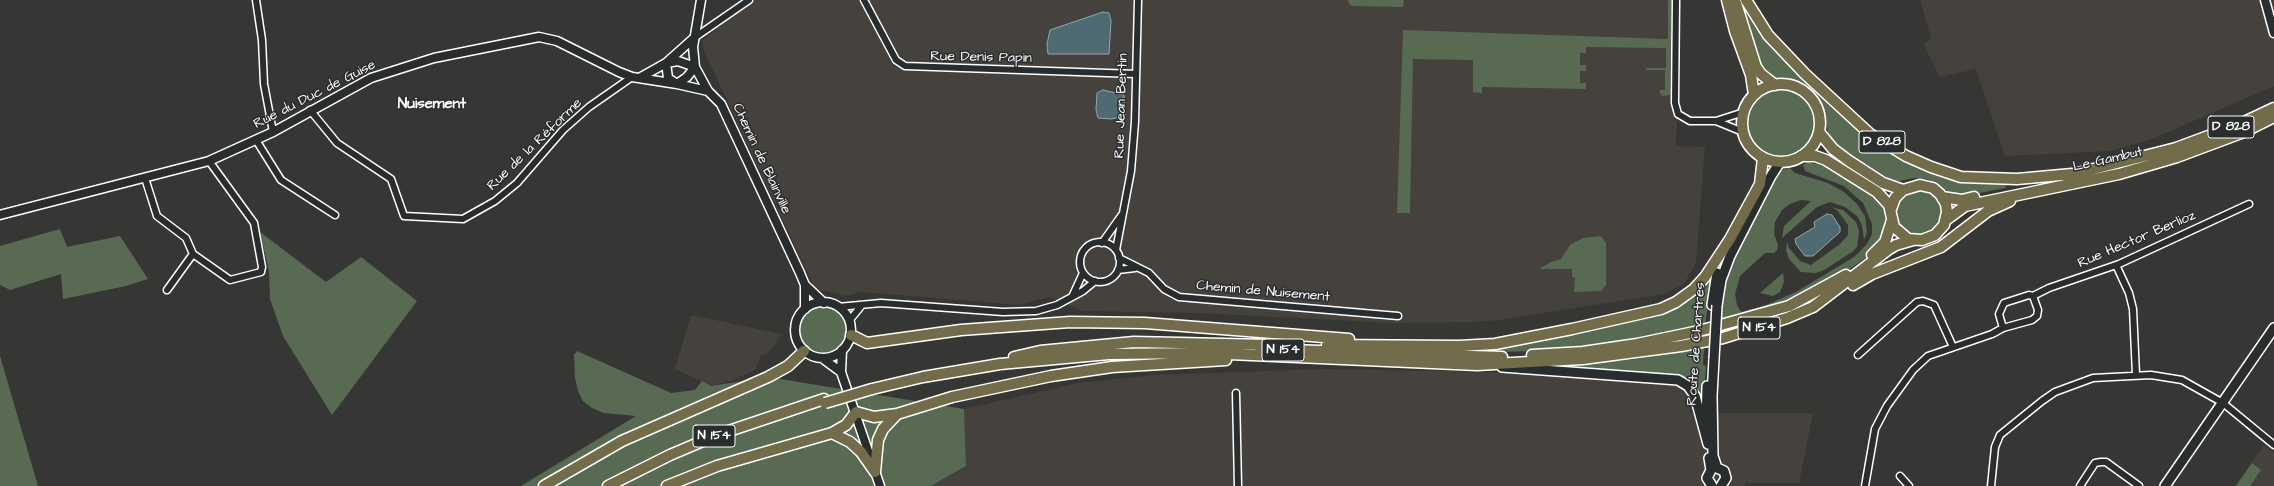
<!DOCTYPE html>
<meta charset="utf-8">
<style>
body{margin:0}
canvas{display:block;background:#363635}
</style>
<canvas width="2274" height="486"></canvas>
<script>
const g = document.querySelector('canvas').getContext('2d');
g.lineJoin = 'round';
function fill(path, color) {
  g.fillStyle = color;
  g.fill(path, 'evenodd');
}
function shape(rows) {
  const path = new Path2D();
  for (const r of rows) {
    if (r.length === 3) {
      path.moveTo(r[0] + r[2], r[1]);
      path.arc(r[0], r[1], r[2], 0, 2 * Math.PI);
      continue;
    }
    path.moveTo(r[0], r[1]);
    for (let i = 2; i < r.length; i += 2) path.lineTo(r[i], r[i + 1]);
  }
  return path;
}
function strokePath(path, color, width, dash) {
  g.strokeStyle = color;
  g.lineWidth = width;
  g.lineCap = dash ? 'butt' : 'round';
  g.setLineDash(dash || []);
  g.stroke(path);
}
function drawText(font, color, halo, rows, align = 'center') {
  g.font = font + ' "Architects Daughter",sans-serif';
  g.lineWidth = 3;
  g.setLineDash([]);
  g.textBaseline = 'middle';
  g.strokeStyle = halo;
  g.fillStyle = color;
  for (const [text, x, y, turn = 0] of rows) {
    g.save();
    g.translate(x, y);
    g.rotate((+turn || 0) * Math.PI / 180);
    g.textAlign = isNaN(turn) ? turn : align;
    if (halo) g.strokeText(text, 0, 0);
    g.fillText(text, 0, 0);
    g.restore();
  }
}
const built = shape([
 [751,0,1681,0,1676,146,1705,147,1696,263,1684,284,1663,294,1500,320,1472,322,1393,323,1200,313,1082,311,1049,297,1019,305,861,292,846,296,815,289,704,51,702,41],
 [1920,0,2274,0,2274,86,2152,139,2110,151,2005,156,1976,69,1940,77,1923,44,1931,38],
 [691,315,782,334,768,353,761,355,755,370,730,381,711,386,675,369],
 [1323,369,1491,372,1648,381,1676,384,1687,391,1690,413,1813,413,1799,483,1746,483,1745,486,931,486,966,466,964,409,1078,383,1154,375],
 [2264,445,2274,453,2274,486,2235,486]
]);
const green = shape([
 [1348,0,1404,0,1403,7,1355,6,1350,5],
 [1668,0,1672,0,1670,95,1662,96,1660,93,1660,90,1665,90,1665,70,1646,70,1646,68,1666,68,1666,48,1586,47,1586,53,1580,53,1580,65,1586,65,1586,71,1580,71,1580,83,1586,83,1586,89,1482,87,1482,93,1473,92,1473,60,1413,59,1410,213,1397,213,1403,30,1668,39],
 [1738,0,1743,0,1750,13,1873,141,1902,160,1933,173,1973,182,2004,184,2006,186,2005,188,1964,196,1949,193,1936,182,1926,179,1914,178,1894,182,1844,151,1829,136,1822,105,1810,88,1800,82,1772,77,1762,71],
 [1781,123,35],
 [1808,162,1828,167,1876,198,1883,208,1887,227,1885,234,1868,256,1837,278,1777,306,1720,322,1721,304,1732,260,1779,171,1790,168,1795,173,1828,183,1844,192,1857,204,1865,216,1867,232,1864,240,1862,225,1857,216,1845,207,1830,202,1817,207,1782,238,1784,226,1811,201,1801,200,1790,204,1782,210,1775,222,1774,234,1778,245,1777,250,1774,253,1765,253,1740,276,1735,294,1737,305,1741,312,1766,305,1796,292,1854,257,1867,244,1872,234,1872,224,1863,203,1844,186,1805,171,1803,165],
 [1919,213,22],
 [1831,207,1843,210,1856,222,1859,231,1857,247,1852,252,1824,270,1816,273,1801,272,1789,259,1786,250,1787,242,1789,248,1800,261,1811,265,1840,244,1848,235,1848,225,1837,210],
 [60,229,67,247,120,236,148,279,126,286,63,299,61,274,10,290,0,285,0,246],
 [260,232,326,282,361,257,417,301,332,415,283,336,270,299,269,271],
 [1601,236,1606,243,1606,285,1601,291,1574,292,1575,277,1572,277,1572,269,1539,269,1551,262,1561,259,1570,245,1583,238],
 [1713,270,1705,325,1619,343,1549,351,1491,352,1396,349,1461,348,1657,313],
 [1783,273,1784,282,1780,292,1773,296,1760,293],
 [823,331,24],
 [1704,348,1703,365,1706,366,1703,408,1687,382,1544,366,1629,360],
 [577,351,671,393,695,390,702,381,711,386,768,377,964,409,966,466,931,486,521,486,636,416,604,413,592,408,583,401,578,391,575,378,574,355],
 [0,356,38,486,0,486],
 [2252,463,2261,470,2250,486,2236,486]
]);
const water = shape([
 [1103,12,1109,13,1111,21,1109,54,1048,54,1047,44,1050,30,1103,12],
 [1103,90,1124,95,1125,116,1111,119,1098,118,1096,110,1097,93,1103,90],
 [1827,214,1832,215,1840,227,1840,232,1813,256,1805,256,1796,244,1795,239,1815,227,1814,222,1827,214]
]);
const minor = shape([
 [256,0,262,40,264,84,273,132],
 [864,0,896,60,905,66,1136,74],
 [1676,0,1675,103,1678,114,1690,121,1716,121,1744,112],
 [694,38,749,0],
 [310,110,337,143,391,179,404,216,463,219,495,201,517,183,563,130,589,107,632,77],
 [1716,121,1743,132],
 [256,140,281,180,335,215],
 [145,178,157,216,186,238,193,254,230,280,261,272,262,267,254,223,209,161],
 [1100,262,20],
 [1102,243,1121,216],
 [1116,250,1131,171,1135,122,1138,0],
 [1119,258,1149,273,1164,289,1179,297,1398,316],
 [2116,265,2129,293,2133,309,2136,375],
 [1118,270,1135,268],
 [167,290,193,254],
 [2033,296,2049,288,2119,264,2249,204],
 [1072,297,1083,273],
 [838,307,881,303,1003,312,1036,311,1057,305,1083,291,1095,281],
 [849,321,862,305],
 [1858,355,1917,302,1923,301,1934,305,1953,347],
 [1236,393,1238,486],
 [1900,476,1909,486],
 [1865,486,1875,429,1887,406,1913,370,1928,356,1992,334,2003,328,2032,320,2037,316,2038,310,2033,296,2029,295,2004,303,1999,314,2003,328],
 [1991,486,1995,447,2000,435,2042,401,2055,392,2093,378,2151,375,2182,380,2223,403,2274,445],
 [2080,486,2095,463,2101,462,2106,462,2139,486]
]);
const tertiary = shape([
 [701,0,693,47,695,67,708,91,721,104,800,273,805,285,805,309],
 [2265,0,2274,33],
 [666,63,668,78,677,84,708,91],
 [641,77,666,63,694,38],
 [0,215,209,161,273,132,371,78,434,58,539,37,557,41,619,72,632,77,677,84,687,77,695,67,678,61,666,63],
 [805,285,824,303],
 [823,330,28],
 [842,350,841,372,880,486],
 [822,358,841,372]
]);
const secondary = shape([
 [1712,305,1717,273],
 [1717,305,1721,280,1730,256,1771,176,1780,162],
 [1714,359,1712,396,1713,456,1717,468,1724,471,1726,478,1721,486],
 [1502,367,1678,380,1688,386,1695,396,1708,444],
 [1706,427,1707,386],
 [1709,458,1711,470,1707,478,1712,486],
 [2165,486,2274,328]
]);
const primary = shape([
 [1727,0,1735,31,1751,75,1754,95],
 [1735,0,1756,67,1761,74,1775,85],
 [1746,0,1768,35,1805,74,1870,134,1906,156,1931,167,1961,177,2017,179,2072,174],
 [1781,123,39],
 [1819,132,1833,149,1849,161,1883,183,1903,190],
 [1801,156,1815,156,1826,160,1877,192,1889,205,1894,227,1908,239,1922,240,1935,235,1944,225,1947,212,1946,204,1940,194,1933,188,1920,185,1903,190,1895,198,1891,209],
 [2066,176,2176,148,2238,125,2274,108],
 [1942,197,1962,200,1974,197],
 [1946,220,1965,206,2119,174,2177,157,2244,132,2274,117],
 [1872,255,1885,242,1892,220],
 [1853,285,1872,274,1941,247,1988,211,2010,201],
 [851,335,867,343,961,330,1070,322,1145,323,1349,339],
 [1327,345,1459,346,1495,344,1572,329,1661,309,1676,302,1694,289,1705,277,1730,239,1760,184,1763,158],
 [1260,349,1502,357],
 [1532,355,1583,352,1637,344,1699,331,1789,306,1846,275],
 [1014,357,1040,351,1134,342,1269,345],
 [872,389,923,377,1000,364,1109,354,1207,353,1477,365,1583,359,1681,346,1723,338,1787,318,1813,307,1889,249,1896,245,1913,240],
 [832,433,850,442,861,452,875,472],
 [875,472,878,440,883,429,897,414],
 [544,486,622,441,768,377,788,366,804,351],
 [608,486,670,455,717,435,824,399],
 [667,486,717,466,832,433,846,425,856,412,874,417,897,414,952,397,1051,376,1112,367,1226,360]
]);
const secondaryBridge = shape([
 [1714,359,1717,305]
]);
const primaryBridge = shape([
 [825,403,872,389]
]);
const shields = [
 [2231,127,46],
 [1882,142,46],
 [1759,328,42],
 [1283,350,42],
 [714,436,42]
];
const shieldNames = [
 ["D 828",2231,127],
 ["D 828",1882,142],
 ["N 154",1759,328],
 ["N 154",1283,350],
 ["N 154",714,436]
];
const streetNames = [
 ["Rue Denis Papin",981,58,1],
 ["Rue du Duc de Guise",315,95,-27],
 ["Rue Jean Bertin",1122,106,-88],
 ["Rue de la Réforme",535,145,-44],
 ["Chemin de Blainville",761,159,65],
 ["Le Gambut",2108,160,-13],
 ["Rue Hector Berlioz",2137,240,-23],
 ["Chemin de Nuisement",1263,292,5],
 ["Route de Chartres",1697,344,-86]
];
const neighbourhoodNames = [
 ["Nuisement",432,105]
];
fill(built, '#45413d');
fill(green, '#596a53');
fill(water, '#4e6b73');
strokePath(water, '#95a6ab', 1);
strokePath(minor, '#fff', 9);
strokePath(tertiary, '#fff', 11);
strokePath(secondary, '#fff', 12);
strokePath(primary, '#fff', 13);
strokePath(minor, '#2a2d2e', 6);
strokePath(tertiary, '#2a2d2e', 8);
strokePath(secondary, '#2a2d2e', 9);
strokePath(primary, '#726c4b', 10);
strokePath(secondaryBridge, '#fff', 12, []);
strokePath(primaryBridge, '#fff', 13, []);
strokePath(secondaryBridge, '#2a2d2e', 9);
strokePath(primaryBridge, '#726c4b', 10);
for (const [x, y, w] of shields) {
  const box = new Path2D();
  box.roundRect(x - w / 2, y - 11, w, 22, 3);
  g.fillStyle = '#2a2d2e';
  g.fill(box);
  strokePath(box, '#fff', 1);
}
drawText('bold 13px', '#fff', null, shieldNames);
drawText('14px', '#fff', '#2a2d2e', streetNames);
drawText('bold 15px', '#fff', '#2a2d2e', neighbourhoodNames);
</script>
